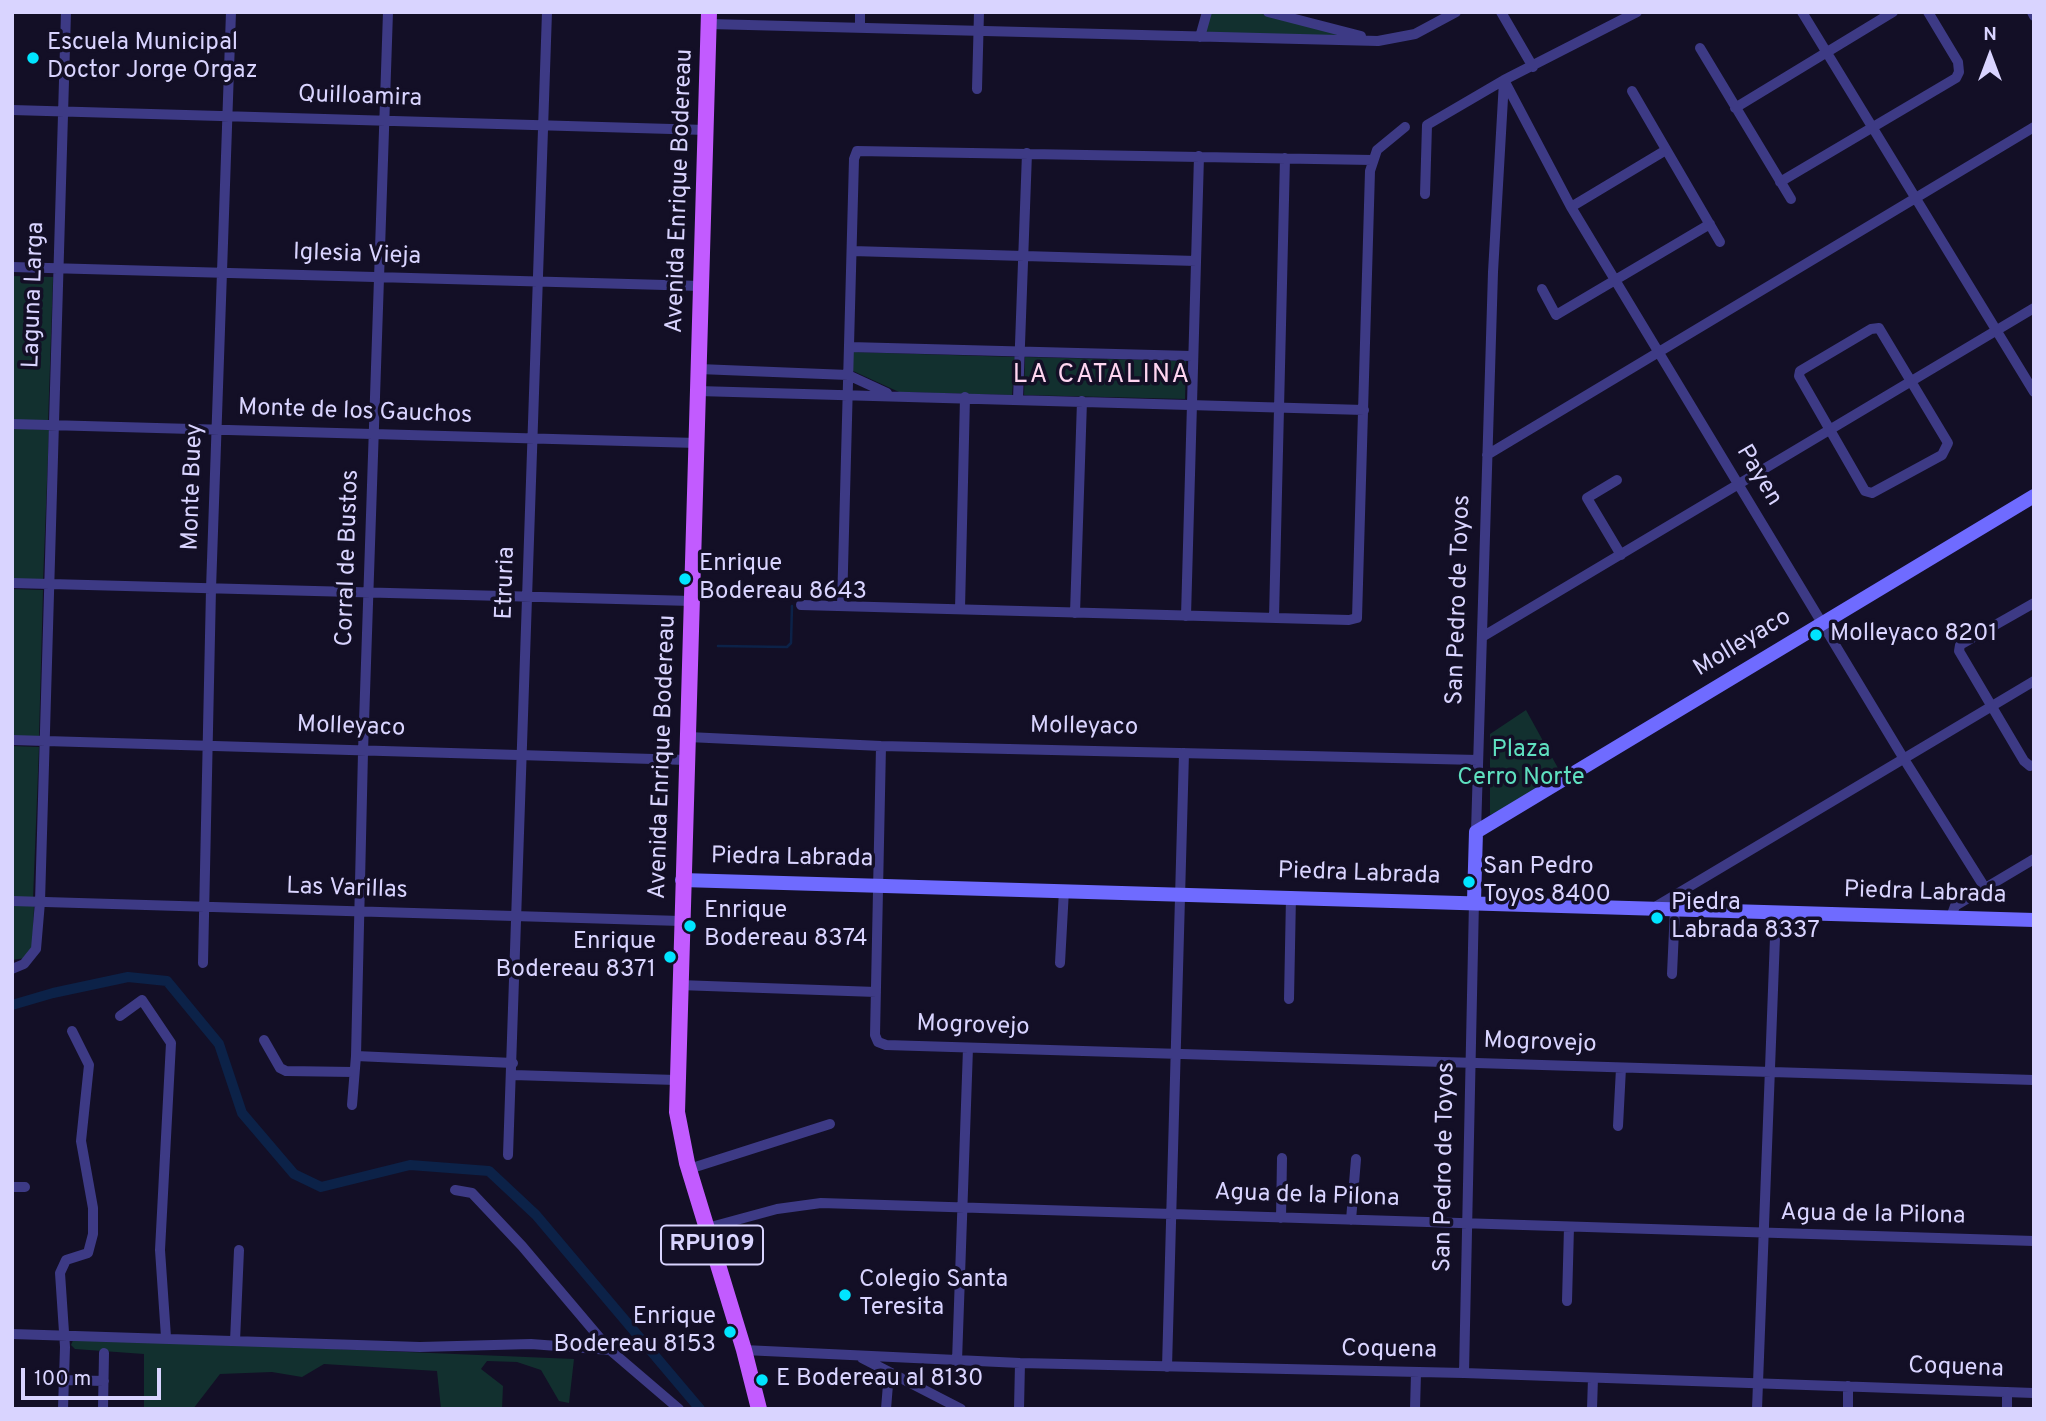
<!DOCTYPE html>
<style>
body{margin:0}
#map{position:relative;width:2046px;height:1421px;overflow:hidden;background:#130f26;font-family:Overpass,sans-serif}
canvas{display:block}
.frame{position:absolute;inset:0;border:14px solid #d9d4ff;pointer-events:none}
.north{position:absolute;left:1955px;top:21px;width:70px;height:70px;-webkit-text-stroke:5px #130f26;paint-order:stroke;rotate:0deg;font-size:19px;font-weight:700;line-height:28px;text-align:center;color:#d9d4ff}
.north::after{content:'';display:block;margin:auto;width:24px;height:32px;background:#d9d4ff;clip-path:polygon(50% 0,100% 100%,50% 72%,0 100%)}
.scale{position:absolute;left:21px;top:1368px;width:140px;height:32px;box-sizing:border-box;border:4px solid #d9d4ff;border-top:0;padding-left:9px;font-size:21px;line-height:24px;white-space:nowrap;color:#d9d4ff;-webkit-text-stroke:5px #130f26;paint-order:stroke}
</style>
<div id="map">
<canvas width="2046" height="1421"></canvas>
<div class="frame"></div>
<div class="north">N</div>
<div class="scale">100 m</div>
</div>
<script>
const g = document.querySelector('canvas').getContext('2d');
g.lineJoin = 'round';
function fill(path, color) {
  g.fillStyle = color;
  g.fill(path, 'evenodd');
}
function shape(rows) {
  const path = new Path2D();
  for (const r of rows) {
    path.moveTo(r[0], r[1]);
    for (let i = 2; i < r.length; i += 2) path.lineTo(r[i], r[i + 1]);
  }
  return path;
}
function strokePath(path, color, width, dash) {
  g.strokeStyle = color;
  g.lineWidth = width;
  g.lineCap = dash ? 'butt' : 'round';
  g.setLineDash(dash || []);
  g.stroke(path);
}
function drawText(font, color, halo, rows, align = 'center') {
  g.font = font + ' Overpass,sans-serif';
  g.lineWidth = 7;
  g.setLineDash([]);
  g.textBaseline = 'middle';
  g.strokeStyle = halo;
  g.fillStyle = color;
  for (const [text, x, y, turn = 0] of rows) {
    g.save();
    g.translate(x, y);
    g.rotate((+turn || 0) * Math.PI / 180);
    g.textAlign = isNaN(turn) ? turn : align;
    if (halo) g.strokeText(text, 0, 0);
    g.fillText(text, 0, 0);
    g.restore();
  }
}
const green = shape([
 [1204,12,1255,12,1366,41,1198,34],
 [12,276,53,277,48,423,12,421],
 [853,352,1015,357,1012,395,899,392,853,371],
 [1025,357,1186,361,1185,399,1024,395],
 [12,428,49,430,43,582,12,581],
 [12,589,43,590,39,736,12,736],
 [1526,710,1564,779,1490,815,1490,734],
 [12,746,39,747,33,899,12,899],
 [12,905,34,906,32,957,12,960],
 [74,1338,574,1359,569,1403,559,1401,541,1370,517,1362,487,1361,481,1369,503,1386,502,1409,441,1409,437,1371,324,1364,302,1377,272,1372,220,1374,193,1409,144,1409,144,1354,75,1349,71,1345]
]);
const stream = shape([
 [718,646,787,647,791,643,792,606]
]);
const canal = shape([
 [12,1005,53,993,128,977,167,981,219,1044,242,1113,294,1174,321,1187,410,1165,489,1171,536,1215,700,1409]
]);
const minor = shape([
 [1268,12,1361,36],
 [1501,12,1533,67],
 [1802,12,2034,392],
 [2032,12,2034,16],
 [709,24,1378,41,1415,34,1456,12],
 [860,27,860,12],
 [1200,37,1207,12],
 [1700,48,1791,199],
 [1504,80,1571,207,1904,759,1985,888],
 [977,89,979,12],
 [1632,91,1720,242],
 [1735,108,1893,12],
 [12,110,706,130],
 [1780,182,1956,78,1959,72,1958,62,1928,12],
 [1425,194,1427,125,1504,80,1637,12],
 [1571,207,1666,150],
 [852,251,1196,261],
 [12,267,701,286],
 [1542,289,1556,315,1710,224],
 [1879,328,1948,443,1942,455,1872,493,1865,491,1799,376,1800,371,1871,329,1879,328],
 [849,347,1192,356],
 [699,369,848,375,887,393],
 [698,391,1364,410],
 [1018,399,1027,153],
 [12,424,697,443],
 [1487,455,2034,127],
 [1617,480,1587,498,1621,555],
 [12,583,692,601],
 [2034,603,1960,645,1959,651,2024,761,2030,766,2034,765],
 [801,605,1349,620,1357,618,1370,171,1377,150,1405,127],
 [842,606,854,159,857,151,1372,160],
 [960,609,965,397],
 [1075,613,1082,401],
 [1186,616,1199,156],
 [1274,618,1285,158],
 [1482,637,2034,308],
 [688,737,881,746,1478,760],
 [12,740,687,760],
 [881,746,875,1035,878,1042,886,1045,2034,1080],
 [1476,832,1493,272,1504,81],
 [12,901,681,921],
 [1655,907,2034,681],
 [1951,917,1955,906,2034,859],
 [203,963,211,589,231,12],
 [1060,963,1064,890],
 [12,969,24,964,36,949,40,902,66,12],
 [1672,974,1675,908],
 [679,985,876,992],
 [1289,999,1291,896],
 [120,1016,142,1000,171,1043,160,1250,166,1337],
 [264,1040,280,1068,286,1071,353,1072],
 [356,1056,513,1063],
 [513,1075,676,1080],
 [352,1105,356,1056,363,752,388,12],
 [1618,1126,1621,1068],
 [508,1155,547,12],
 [689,1169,830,1124],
 [12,1187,25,1187],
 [455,1190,472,1193,522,1246,610,1350,679,1409],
 [1281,1218,1282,1158],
 [1351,1220,1356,1159],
 [707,1228,777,1209,821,1203,2034,1241],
 [1567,1301,1569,1227],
 [12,1334,420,1347,531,1344,610,1350],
 [235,1341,239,1250],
 [744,1350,1020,1363,1464,1373,2034,1393],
 [862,1358,961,1409],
 [957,1361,968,1048],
 [1167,1367,1184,753],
 [1464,1373,1474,901],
 [63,1380,104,1381],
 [63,1409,65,1347,60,1273,66,1260,88,1253,93,1234,93,1208,81,1141,89,1065,72,1031],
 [103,1409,104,1353],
 [886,1409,889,1372],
 [1019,1409,1020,1363],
 [1415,1409,1416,1373],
 [1592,1409,1593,1378],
 [1757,1409,1776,911],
 [1848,1409,1848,1386],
 [2007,1409,2007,1392]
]);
const secondary = shape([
 [682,880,2034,920],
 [1474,901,1476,832,2034,496]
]);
const primary = shape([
 [709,12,677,1112,687,1163,744,1350,759,1409]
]);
const markers = [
 [33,58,7,"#00e5ff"],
 [685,579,7,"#00e5ff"],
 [1816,635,7,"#00e5ff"],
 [1469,882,7,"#00e5ff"],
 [1657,918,7,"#00e5ff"],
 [690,926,7,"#00e5ff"],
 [670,957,7,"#00e5ff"],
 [845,1295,7,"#00e5ff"],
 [730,1332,7,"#00e5ff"],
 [762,1380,7,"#00e5ff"]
];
const shields = [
 [712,1245,102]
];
const shieldNames = [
 ["RPU109",712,1245]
];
const poiNames = [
 ["Escuela Municipal",47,44],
 ["Doctor Jorge Orgaz",47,72],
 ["Enrique",699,565],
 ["Bodereau 8643",699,593],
 ["Molleyaco 8201",1830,635],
 ["San Pedro",1483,868],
 ["Toyos 8400",1483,896],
 ["Piedra",1671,904],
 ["Labrada 8337",1671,932],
 ["Enrique",704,912],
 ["Bodereau 8374",704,940],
 ["Enrique",656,943,"right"],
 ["Bodereau 8371",656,971,"right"],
 ["Colegio Santa",859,1281],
 ["Teresita",859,1309],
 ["Enrique",716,1318,"right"],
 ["Bodereau 8153",716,1346,"right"],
 ["E Bodereau al 8130",776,1380]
];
const streetNames = [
 ["Quilloamira",360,98,2],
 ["Avenida Enrique Bodereau",681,191,-88],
 ["Iglesia Vieja",357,256,2],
 ["Laguna Larga",35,295,-88],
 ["Monte de los Gauchos",355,413,2],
 ["Payen",1758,476,59],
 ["Monte Buey",194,487,-88],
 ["Corral de Bustos",349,558,-88],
 ["Etruria",507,583,-88],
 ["San Pedro de Toyos",1460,600,-88],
 ["Molleyaco",1743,644,-31],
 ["Molleyaco",351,728,2],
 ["Molleyaco",1084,728,1],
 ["Avenida Enrique Bodereau",664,757,-88],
 ["Piedra Labrada",792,859,1],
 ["Piedra Labrada",1359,875,2],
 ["Las Varillas",347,890,2],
 ["Piedra Labrada",1925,894,2],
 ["Mogrovejo",973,1027,2],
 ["Mogrovejo",1540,1044,2],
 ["San Pedro de Toyos",1446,1167,-89],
 ["Agua de la Pilona",1307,1197,2],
 ["Agua de la Pilona",1873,1216,1],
 ["Coquena",1389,1351,1],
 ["Coquena",1956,1369,2]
];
const parkNames = [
 ["Plaza",1521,751],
 ["Cerro Norte",1521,779]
];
const neighbourhoodNames = [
 ["LA CATALINA",1102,377]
];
fill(green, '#12302f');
strokePath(stream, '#0c2248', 2.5);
strokePath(canal, '#0c2248', 10);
strokePath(minor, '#3d3a85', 10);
strokePath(secondary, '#6f6bff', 14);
strokePath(primary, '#c25bff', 16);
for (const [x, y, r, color] of markers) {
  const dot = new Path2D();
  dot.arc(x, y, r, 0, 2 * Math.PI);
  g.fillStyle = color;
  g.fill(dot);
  strokePath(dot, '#130f26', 2.5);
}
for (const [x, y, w] of shields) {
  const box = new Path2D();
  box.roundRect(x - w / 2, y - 19.5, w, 39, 5);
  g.fillStyle = '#130f26';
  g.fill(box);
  strokePath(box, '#d9d4ff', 2);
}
drawText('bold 23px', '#d9d4ff', null, shieldNames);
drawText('24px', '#d9d4ff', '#130f26', poiNames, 'left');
drawText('24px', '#d9d4ff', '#130f26', streetNames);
drawText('24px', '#5fe0c0', '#130f26', parkNames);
g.letterSpacing = '2px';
drawText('26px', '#ffd6f0', '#130f26', neighbourhoodNames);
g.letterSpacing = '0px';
</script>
